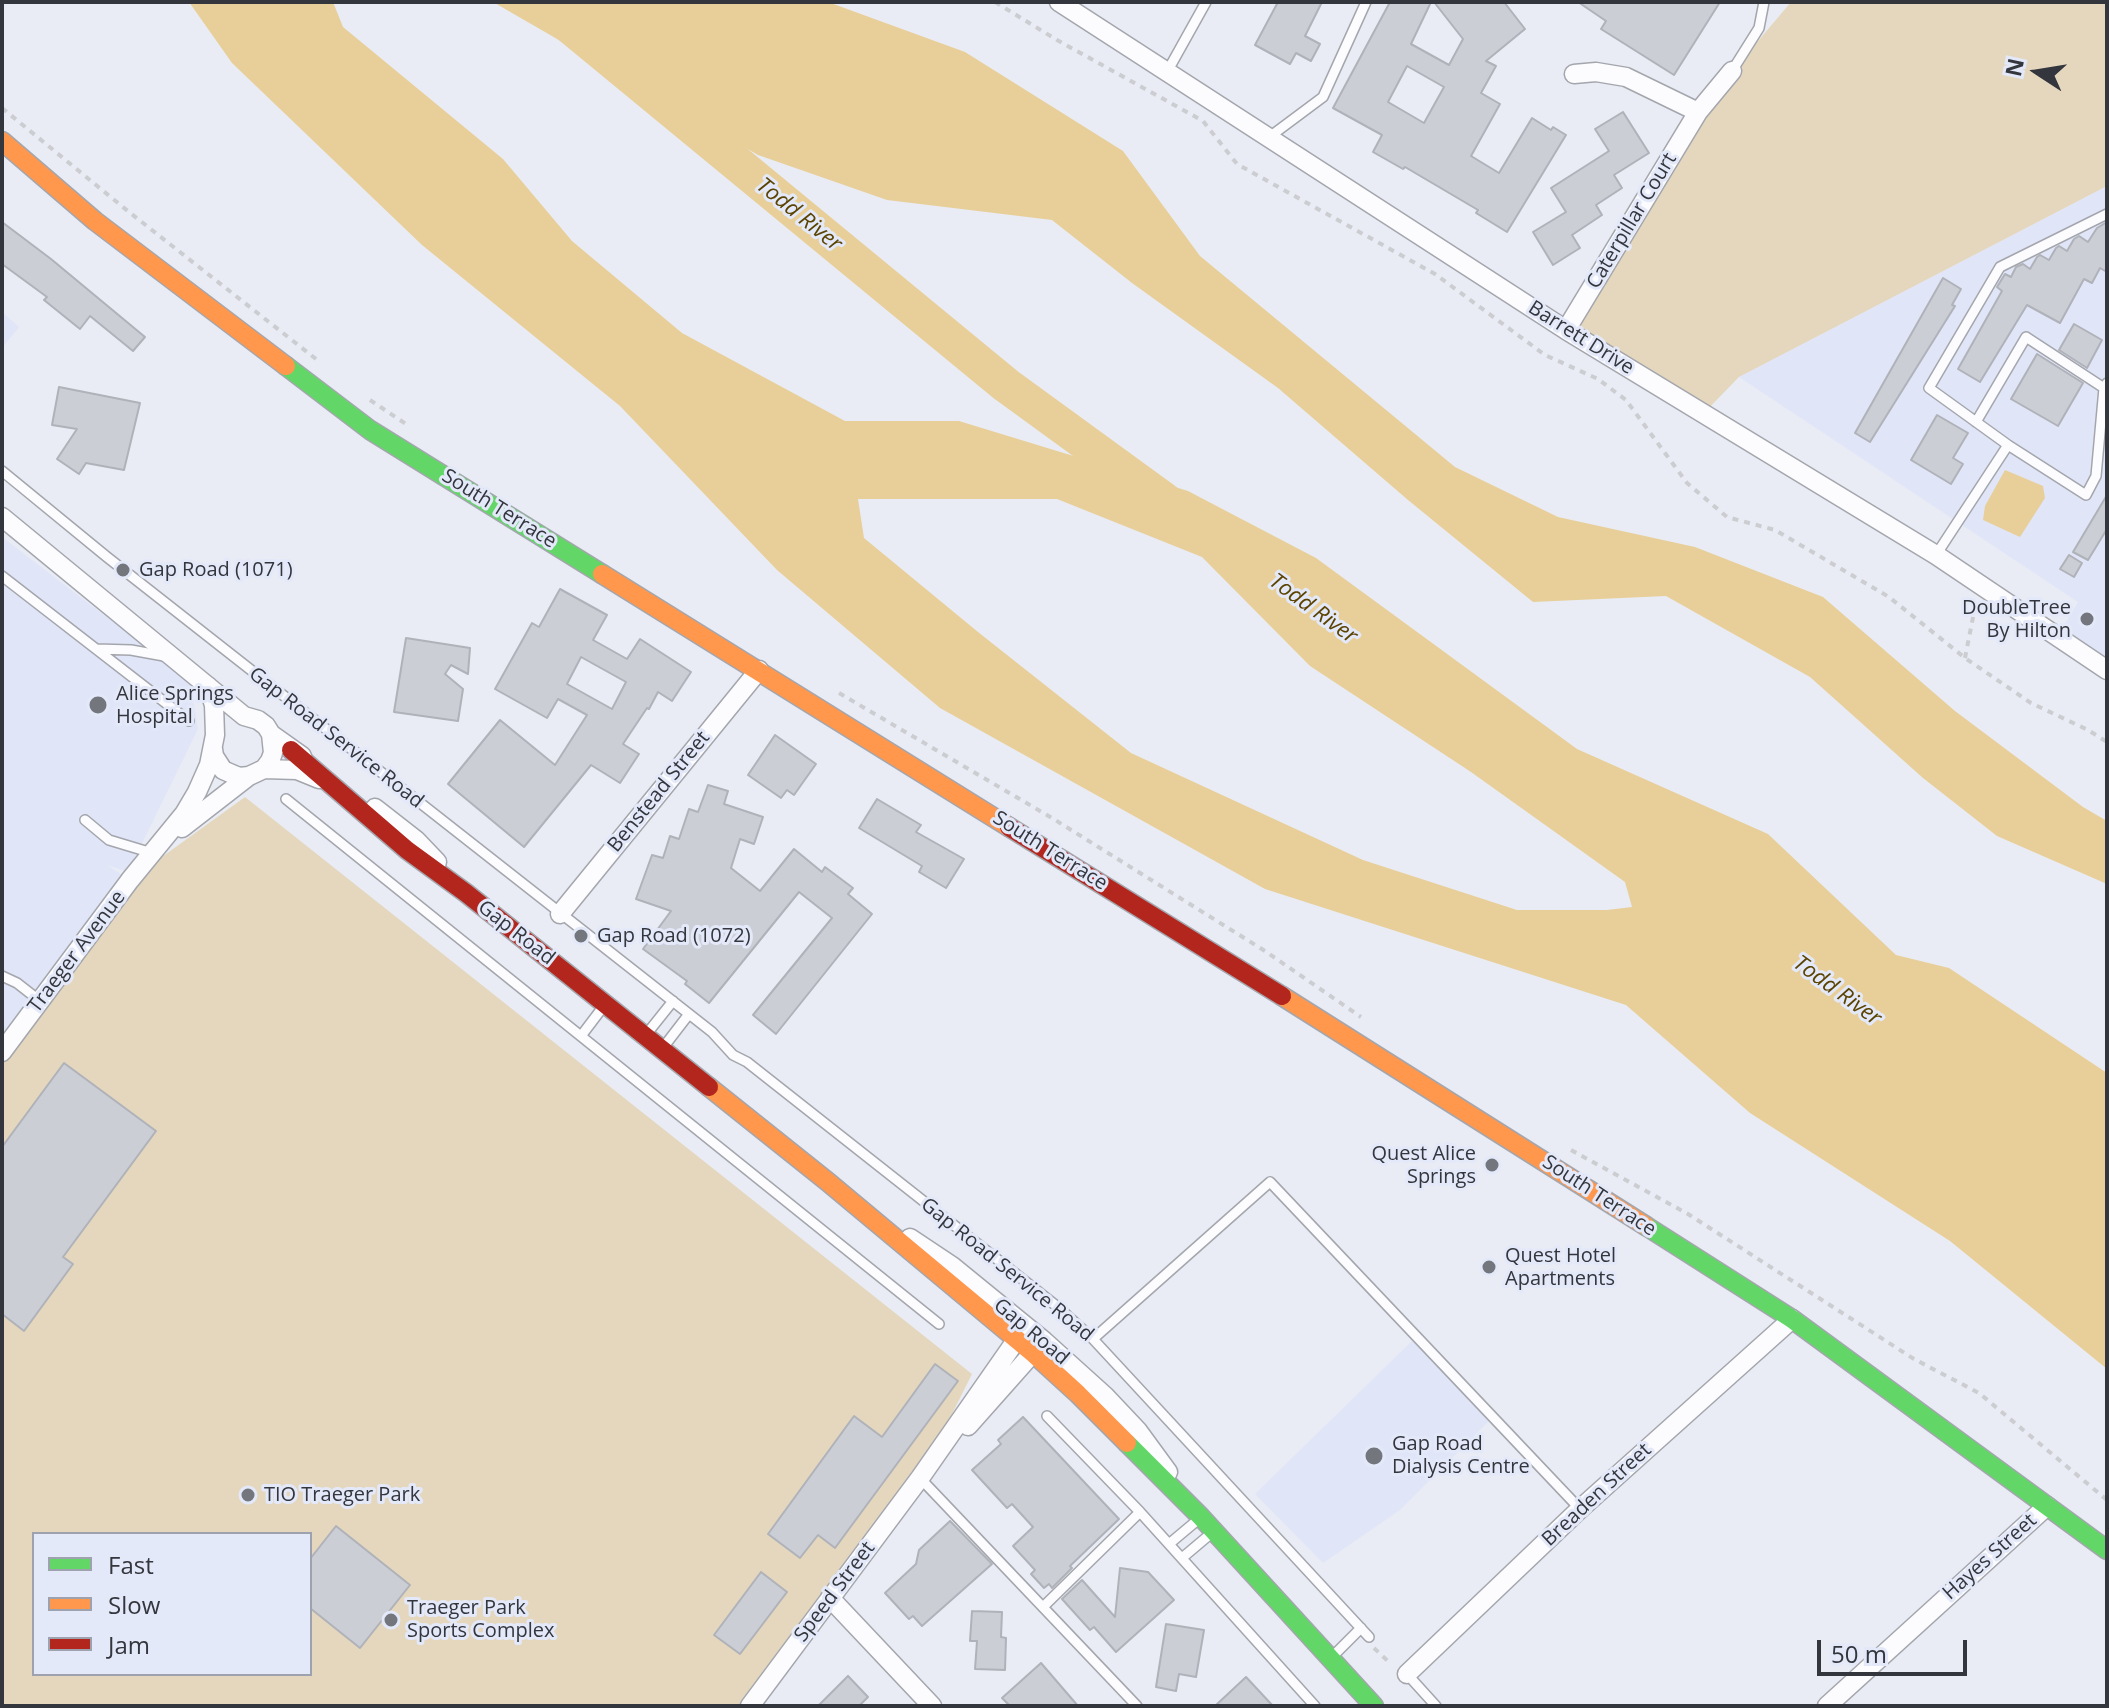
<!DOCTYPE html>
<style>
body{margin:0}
#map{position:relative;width:2109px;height:1708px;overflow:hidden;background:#e9ecf5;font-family:"Open Sans",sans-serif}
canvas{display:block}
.frame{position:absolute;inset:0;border:4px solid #34363d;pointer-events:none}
.legend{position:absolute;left:32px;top:1532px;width:280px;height:144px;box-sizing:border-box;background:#e4e9fa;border:2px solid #9ea1ae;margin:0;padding:10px 14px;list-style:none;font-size:24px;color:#34363d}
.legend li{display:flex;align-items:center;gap:16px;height:40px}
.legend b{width:40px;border:2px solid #9ea1ae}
.north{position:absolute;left:1997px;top:32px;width:80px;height:80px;-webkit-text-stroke:6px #e4e9fa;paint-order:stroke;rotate:282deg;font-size:22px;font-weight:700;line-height:32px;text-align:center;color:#34363d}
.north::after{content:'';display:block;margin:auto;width:28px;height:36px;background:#34363d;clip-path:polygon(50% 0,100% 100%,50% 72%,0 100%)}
.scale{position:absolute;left:1817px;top:1640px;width:150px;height:36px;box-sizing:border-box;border:4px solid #34363d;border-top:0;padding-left:10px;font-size:24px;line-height:28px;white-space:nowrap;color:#34363d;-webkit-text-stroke:6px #e4e9fa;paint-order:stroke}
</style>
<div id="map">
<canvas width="2109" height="1708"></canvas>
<div class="frame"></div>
<ul class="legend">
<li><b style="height:10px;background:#63d668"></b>Fast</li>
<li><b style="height:10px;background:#ff974d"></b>Slow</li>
<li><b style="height:10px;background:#b3261e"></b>Jam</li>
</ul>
<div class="north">N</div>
<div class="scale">50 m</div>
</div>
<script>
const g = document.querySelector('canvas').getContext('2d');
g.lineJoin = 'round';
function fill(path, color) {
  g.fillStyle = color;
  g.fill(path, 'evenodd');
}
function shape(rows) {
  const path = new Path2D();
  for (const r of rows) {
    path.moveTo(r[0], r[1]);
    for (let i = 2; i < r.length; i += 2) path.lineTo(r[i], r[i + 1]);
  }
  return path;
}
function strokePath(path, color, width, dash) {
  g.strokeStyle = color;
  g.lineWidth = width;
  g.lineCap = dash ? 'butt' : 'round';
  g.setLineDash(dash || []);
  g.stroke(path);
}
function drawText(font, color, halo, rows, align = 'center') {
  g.font = font + ' "Open Sans",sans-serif';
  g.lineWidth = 6;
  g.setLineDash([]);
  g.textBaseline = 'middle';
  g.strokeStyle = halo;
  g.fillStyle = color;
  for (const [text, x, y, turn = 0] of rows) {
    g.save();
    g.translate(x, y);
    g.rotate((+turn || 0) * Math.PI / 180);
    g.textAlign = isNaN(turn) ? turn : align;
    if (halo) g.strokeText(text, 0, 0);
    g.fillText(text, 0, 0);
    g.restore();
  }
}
const built = shape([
 [2107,186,2107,670,2057,637,2078,602,1739,377],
 [2,312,19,327,2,348],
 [2,537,190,681,198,729,128,872,107,865,130,880,2,1052],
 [1414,1339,1491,1419,1400,1510,1323,1563,1255,1494]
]);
const green = shape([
 [1791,2,2107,2,2107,186,1739,377,1704,413,1566,330,1698,112],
 [245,797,972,1374,920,1478,750,1706,2,1706,2,1052,130,880],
 [34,1534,310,1534,310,1674,34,1674]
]);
const water = shape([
 [189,2,333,2,343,27,503,159,572,241,682,333,845,421,959,421,1188,491,1316,558,1577,749,1768,834,1896,955,1949,968,2107,1073,2107,1369,1950,1241,1750,1113,1626,1005,1265,889,940,708,777,570,620,406,422,245,232,63],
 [858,499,1057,499,1202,557,1310,666,1471,772,1625,882,1632,907,1607,910,1517,910,1363,860,1131,753,978,632,864,538],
 [493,2,828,2,965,52,1123,151,1200,256,1455,467,1558,517,1695,547,1823,597,1955,711,2083,807,2107,821,2107,884,1997,836,1923,778,1810,677,1666,596,1533,602,1408,500,1278,388,1132,283,1052,220,887,200,758,155],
 [2005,470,2043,486,2045,498,2020,537,1983,520,1985,506]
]);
const river = shape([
 [541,2,1006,385,1164,500]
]);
const building = shape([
 [1278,2,1322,2,1305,36,1320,44,1311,61,1296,53,1290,64,1255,45,1278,2],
 [1390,2,1431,2,1411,44,1449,65,1463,39,1434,2,1504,2,1525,29,1486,61,1496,66,1481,93,1500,104,1471,156,1499,173,1532,118,1551,130,1553,127,1566,135,1507,232,1476,213,1478,210,1405,167,1403,169,1373,152,1382,135,1333,108,1390,2],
 [1407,66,1444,87,1424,123,1388,102,1407,66],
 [1578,2,1720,2,1674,75,1601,29,1606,21,1578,2],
 [1623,112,1649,153,1614,175,1622,188,1596,205,1602,215,1572,235,1580,248,1553,265,1533,232,1566,212,1551,188,1609,151,1595,129,1623,112],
 [2,222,51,259,145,337,133,351,90,316,80,329,44,300,47,297,2,264,2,222],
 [2107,222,2107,272,2100,268,2092,283,2084,279,2060,323,2027,305,1980,382,1958,369,2002,291,1997,287,2005,274,2011,277,2016,267,2023,264,2030,269,2037,257,2040,255,2049,260,2056,248,2059,246,2067,251,2074,239,2079,236,2088,242,2097,228,2107,222],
 [1943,278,1961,289,1952,305,1955,306,1870,442,1855,433,1943,278],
 [2074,324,2102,340,2087,368,2059,350,2074,324],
 [2037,354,2083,383,2058,426,2011,399,2037,354],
 [59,387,140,403,124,470,86,463,79,474,57,459,77,429,52,425,59,387],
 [1937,415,1968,433,1953,458,1963,464,1951,484,1911,460,1937,415],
 [2107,495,2107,529,2088,560,2073,552,2107,495],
 [2069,555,2082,563,2074,577,2060,569,2069,555],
 [560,589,607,615,593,640,627,659,640,639,691,672,672,701,658,692,649,709,647,708,623,744,639,754,620,783,591,765,524,847,448,784,500,720,555,765,587,715,558,699,547,718,495,689,532,623,539,627,560,589],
 [581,657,626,682,612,709,567,684,581,657],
 [406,638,470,648,468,674,451,665,445,674,463,689,458,721,394,712,406,638],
 [775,735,816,764,794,795,787,790,781,798,748,775,775,735],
 [708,785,728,791,724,804,763,817,754,844,740,839,731,868,760,891,794,849,822,872,825,867,853,888,848,894,872,914,776,1034,753,1015,832,918,799,892,709,1003,685,984,687,981,643,949,671,911,636,899,652,855,663,858,670,836,679,839,689,809,698,812,708,785],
 [877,799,921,825,916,832,964,859,946,888,919,872,922,866,859,828,877,799],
 [64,1063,156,1131,63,1257,73,1264,24,1331,2,1314,2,1147,64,1063],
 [935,1364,958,1381,835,1548,818,1535,800,1558,768,1534,854,1416,882,1437,935,1364],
 [1023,1417,1119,1519,1070,1566,1072,1568,1052,1588,1049,1584,1044,1588,1031,1574,1035,1570,1013,1546,1033,1527,1012,1504,1007,1508,972,1470,1001,1444,998,1440,1023,1417],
 [950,1521,992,1564,922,1626,913,1616,909,1619,885,1593,916,1564,919,1550,950,1521],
 [336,1526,410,1585,360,1648,310,1608,310,1559,336,1526],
 [1120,1568,1148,1572,1174,1600,1116,1652,1094,1627,1090,1630,1062,1599,1082,1580,1115,1617,1120,1568],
 [761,1572,787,1592,740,1654,714,1635,761,1572],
 [972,1611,1002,1612,1001,1637,1006,1638,1005,1670,975,1669,977,1641,970,1641,972,1611],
 [1166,1624,1204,1630,1196,1677,1179,1674,1176,1691,1156,1687,1166,1624],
 [1041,1663,1078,1706,1010,1706,1002,1698,1041,1663],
 [848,1676,868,1697,859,1706,818,1706,848,1676],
 [1246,1677,1273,1706,1215,1706,1246,1677]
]);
const path = shape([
 [995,2,1057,40,1203,121,1237,164,1435,274,1545,355,1598,379,1626,400,1687,483,1727,517,1775,530,1889,597,1965,658,2031,703,2088,730,2107,742],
 [2,108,129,212,316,359],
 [370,400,406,424],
 [1965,658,1976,602],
 [839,693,1052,818,1265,951,1361,1017],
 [1571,1150,1688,1214,1914,1359,1979,1393,2107,1500],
 [1374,1648,1391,1664]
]);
const lane = shape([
 [1732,71,1759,28,1764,2],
 [1167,72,1206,2],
 [1268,138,1323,97,1366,2],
 [1976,422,2026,337,2104,388,2107,383],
 [2008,445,2086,495,2096,476,2104,388],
 [2,471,107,557,712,1032,733,1055,747,1062,1059,1308,1093,1339,1369,1637],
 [1936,555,2008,445,1929,388,2000,267,2107,214],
 [2,576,189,721],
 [96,649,131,650,164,656],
 [286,799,939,1324],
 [85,820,109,840,152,853],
 [2,976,17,983,40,1001],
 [581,1036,603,1007],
 [645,1036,673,1001],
 [662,1049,689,1014],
 [1093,1339,1270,1182,1580,1509],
 [1047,1416,1140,1512,1315,1706],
 [920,1478,1137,1706],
 [1169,1544,1200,1518],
 [1182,1558,1214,1531],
 [1044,1606,1140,1512],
 [1332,1657,1361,1628],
 [1407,1674,1436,1706]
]);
const street = shape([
 [1059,2,1566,330,1936,555,2107,670],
 [1574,74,1596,72,1626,77,1698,112],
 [1566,330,1698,112,1732,71],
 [2,517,244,716,258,720,266,726,271,734,302,756],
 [213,749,214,756,223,770,239,777,249,776,264,769,270,761,273,753,271,734],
 [264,769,297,770,319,779],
 [375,808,416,840,437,862],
 [182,828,249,776],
 [560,914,759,670],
 [2,1052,130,880,184,814,197,792,209,765,215,735,214,705,208,686],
 [910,1238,952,1266,1044,1341,1105,1396,1138,1431,1168,1472],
 [968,1426,1039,1346],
 [830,1598,932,1706],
 [1407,1674,1580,1509,1792,1319],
 [750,1706,920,1478,1024,1329],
 [1827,1706,2047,1506]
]);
const fast = shape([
 [286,366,370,430,602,574],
 [1646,1226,1792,1319,2107,1550],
 [1127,1443,1201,1517,1374,1706]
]);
const slow = shape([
 [2,141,95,221,286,366],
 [602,574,1009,827],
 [1282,996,1646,1226],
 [709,1087,828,1182,1033,1353,1078,1394,1127,1443]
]);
const jam = shape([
 [291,750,407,850,466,893,709,1087],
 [1009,827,1282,996]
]);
const markers = [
 [123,570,8,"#73767d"],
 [2087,619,8,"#73767d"],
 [98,705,10,"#73767d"],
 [581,936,8,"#73767d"],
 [1492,1165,8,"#73767d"],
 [1489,1267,8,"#73767d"],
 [1374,1456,10,"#73767d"],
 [248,1495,8,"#73767d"],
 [391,1620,8,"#73767d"]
];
const streetNames = [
 ["Caterpillar Court",1632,221,-59],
 ["Barrett Drive",1581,338,32],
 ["South Terrace",499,509,32],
 ["Gap Road Service Road",336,738,38],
 ["Benstead Street",659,792,-51],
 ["South Terrace",1050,851,32],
 ["Gap Road",516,933,38],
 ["Traeger Avenue",77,952,-53],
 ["South Terrace",1599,1196,33],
 ["Gap Road Service Road",1007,1270,39],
 ["Gap Road",1031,1332,40],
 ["Breaden Street",1597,1495,-43],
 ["Hayes Street",1990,1557,-42],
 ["Speed Street",835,1592,-53]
];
const poiNames = [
 ["Gap Road (1071)",139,570],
 ["DoubleTree",2071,608,"right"],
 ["By Hilton",2071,631,"right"],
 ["Alice Springs",116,694],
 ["Hospital",116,717],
 ["Gap Road (1072)",597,936],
 ["Quest Alice",1476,1154,"right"],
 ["Springs",1476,1177,"right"],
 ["Quest Hotel",1505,1256],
 ["Apartments",1505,1279],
 ["Gap Road",1392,1444],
 ["Dialysis Centre",1392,1467],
 ["TIO Traeger Park",264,1495],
 ["Traeger Park",407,1608],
 ["Sports Complex",407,1631]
];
const waterNames = [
 ["Todd River",799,215,39],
 ["Todd River",1313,609,36],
 ["Todd River",1837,991,36]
];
fill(built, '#e0e5f7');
fill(green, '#e4d7be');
fill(water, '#e8cf99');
strokePath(river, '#e8cf99', 36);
fill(building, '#ccced5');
strokePath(building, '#b0b2b9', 2);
strokePath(lane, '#a4a6ad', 12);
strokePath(street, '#a4a6ad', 21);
strokePath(fast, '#a4a6ad', 21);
strokePath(slow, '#a4a6ad', 21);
strokePath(jam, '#a4a6ad', 21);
strokePath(path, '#cccdd1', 4, [6, 6]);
strokePath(lane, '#fcfcfe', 9);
strokePath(street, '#fcfcfe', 18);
strokePath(fast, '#63d668', 18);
strokePath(slow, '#ff974d', 18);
strokePath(jam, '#b3261e', 18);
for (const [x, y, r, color] of markers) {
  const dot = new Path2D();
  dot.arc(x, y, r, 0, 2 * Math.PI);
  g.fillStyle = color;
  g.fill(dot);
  strokePath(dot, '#e4e9fa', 3);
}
drawText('20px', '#34363d', '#e4e9fa', streetNames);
drawText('20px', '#34363d', '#e4e9fa', poiNames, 'left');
drawText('italic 22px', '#5b4300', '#e4e9fa', waterNames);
</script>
